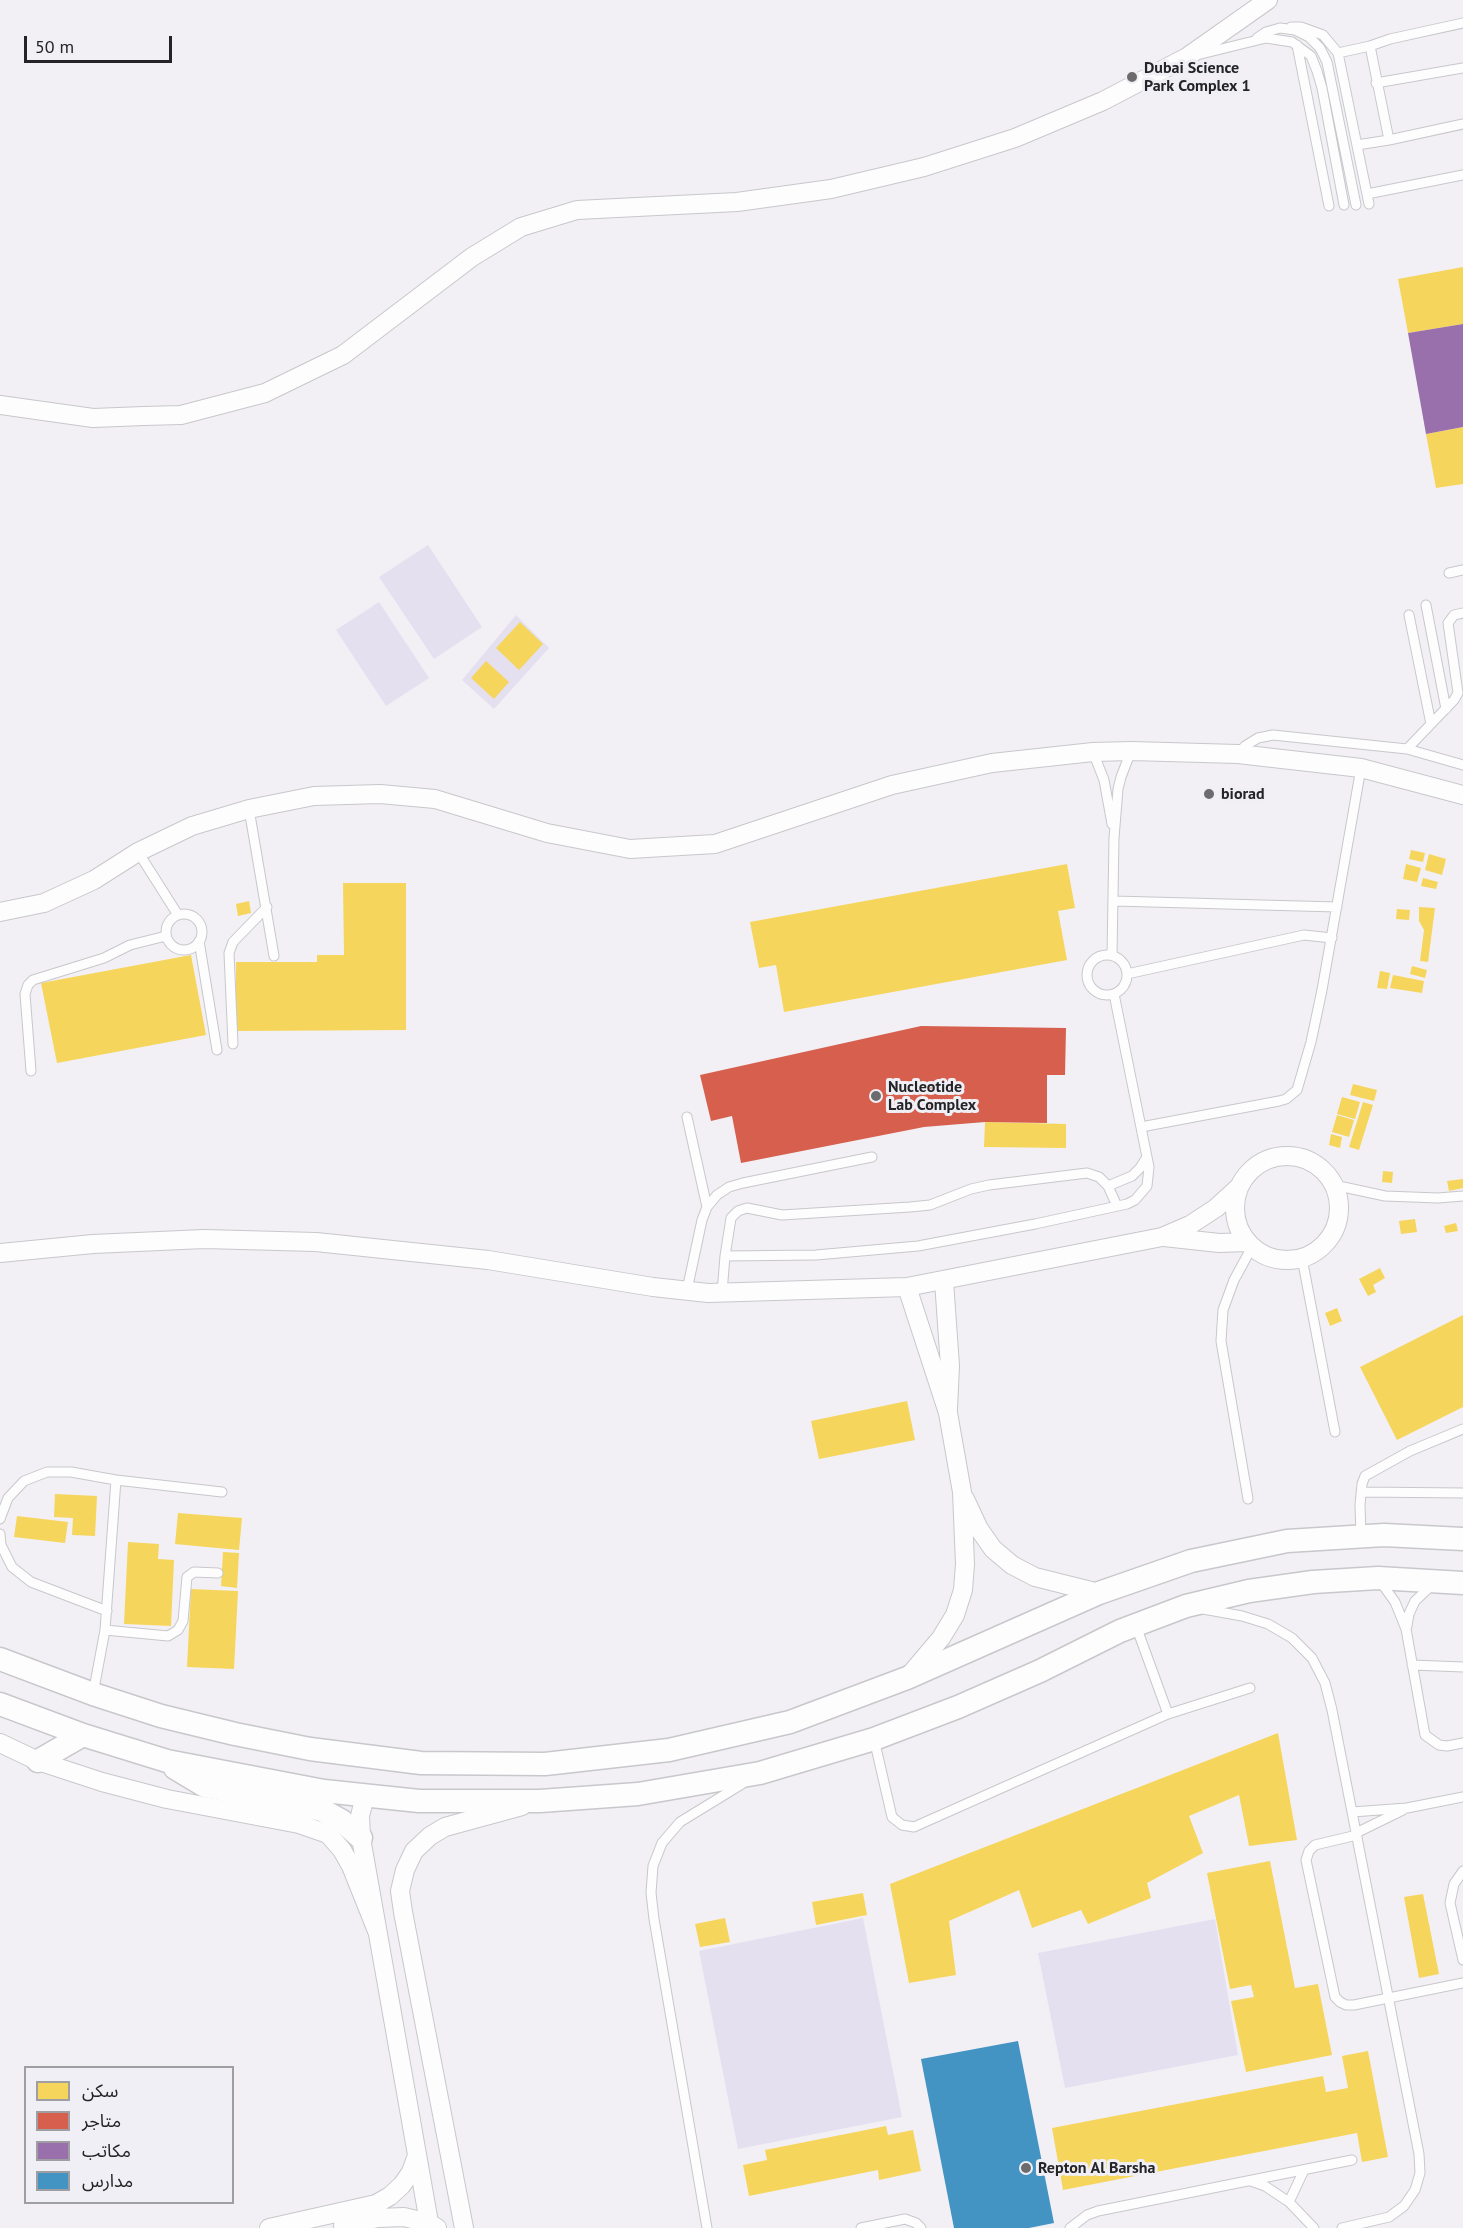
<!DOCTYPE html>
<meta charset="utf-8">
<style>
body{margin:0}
#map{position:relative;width:1463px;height:2228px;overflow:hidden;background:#f2f0f5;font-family:"PT Sans","Noto Sans Arabic",sans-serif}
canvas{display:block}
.legend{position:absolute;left:24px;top:2066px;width:210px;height:138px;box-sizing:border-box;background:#f1eff6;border:2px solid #9f9ea3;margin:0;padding:8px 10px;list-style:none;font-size:18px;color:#242426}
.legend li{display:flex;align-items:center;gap:12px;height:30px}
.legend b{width:30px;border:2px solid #9f9ea3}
.scale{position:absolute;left:24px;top:36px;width:148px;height:27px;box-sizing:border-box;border:3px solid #242426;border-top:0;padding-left:8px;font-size:18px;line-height:21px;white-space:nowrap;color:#242426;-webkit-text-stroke:4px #f1eff6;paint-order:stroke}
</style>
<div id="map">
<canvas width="1463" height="2228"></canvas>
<ul class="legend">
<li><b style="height:16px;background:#f6d55c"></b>سكن</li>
<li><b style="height:16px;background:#d6604d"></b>متاجر</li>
<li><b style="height:16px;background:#9970ab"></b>مكاتب</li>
<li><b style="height:16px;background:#4393c3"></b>مدارس</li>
</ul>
<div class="scale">50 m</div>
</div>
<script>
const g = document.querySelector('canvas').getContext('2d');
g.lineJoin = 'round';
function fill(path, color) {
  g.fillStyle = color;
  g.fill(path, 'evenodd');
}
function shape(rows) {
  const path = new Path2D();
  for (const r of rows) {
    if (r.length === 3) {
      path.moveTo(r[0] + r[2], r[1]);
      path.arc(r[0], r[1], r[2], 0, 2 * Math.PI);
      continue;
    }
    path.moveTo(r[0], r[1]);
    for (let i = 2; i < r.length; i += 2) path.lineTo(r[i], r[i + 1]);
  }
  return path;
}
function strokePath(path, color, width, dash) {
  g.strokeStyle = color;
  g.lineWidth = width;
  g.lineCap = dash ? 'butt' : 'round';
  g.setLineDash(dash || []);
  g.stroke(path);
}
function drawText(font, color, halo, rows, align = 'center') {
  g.font = font + ' "PT Sans",sans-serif';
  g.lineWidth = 6;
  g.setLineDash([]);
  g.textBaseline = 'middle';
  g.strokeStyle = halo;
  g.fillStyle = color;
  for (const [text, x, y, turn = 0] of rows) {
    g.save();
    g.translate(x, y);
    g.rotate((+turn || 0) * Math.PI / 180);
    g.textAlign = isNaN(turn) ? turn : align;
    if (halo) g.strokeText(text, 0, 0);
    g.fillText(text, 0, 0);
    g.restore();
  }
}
const green = shape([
 [428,545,482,627,434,659,379,577],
 [379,602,429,678,386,706,336,630],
 [516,615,549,648,494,709,462,680],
 [863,1918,902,2117,738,2149,699,1951],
 [1215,1919,1238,2055,1065,2088,1038,1953]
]);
const homes = shape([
 [1463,267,1463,324,1408,333,1398,279],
 [1463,427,1463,484,1436,488,1426,434],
 [520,622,543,644,519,670,496,648],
 [486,661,509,682,494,699,471,678],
 [1411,850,1425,853,1423,862,1409,859],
 [1429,854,1446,859,1442,875,1425,870],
 [1067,864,1075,908,1058,911,1067,960,784,1012,776,965,759,968,750,922],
 [1406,864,1421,868,1417,882,1403,879],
 [1423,878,1438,882,1436,889,1421,886],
 [343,883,406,883,406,1030,236,1031,236,962,317,962,317,955,344,955],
 [249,901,251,913,238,916,236,904],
 [1419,907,1435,908,1428,962,1420,961,1424,930,1419,921],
 [1397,909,1410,910,1409,920,1396,919],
 [191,955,206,1035,57,1063,41,983],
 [1412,966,1427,970,1425,978,1410,974],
 [1380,971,1390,973,1387,989,1377,988],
 [1393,975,1424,981,1422,993,1390,988],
 [1353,1084,1377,1090,1374,1101,1350,1095],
 [1342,1097,1360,1102,1355,1119,1337,1114],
 [1363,1102,1373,1105,1359,1150,1349,1147],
 [1337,1115,1354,1120,1349,1137,1332,1132],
 [985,1122,1066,1124,1066,1148,984,1147],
 [1331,1134,1342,1137,1340,1148,1329,1145],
 [1383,1171,1393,1172,1392,1183,1382,1182],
 [1463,1179,1463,1188,1449,1191,1447,1181],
 [1415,1219,1417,1232,1401,1234,1399,1221],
 [1456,1223,1458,1231,1446,1233,1444,1226],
 [1380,1268,1385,1278,1373,1285,1376,1292,1368,1296,1359,1279],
 [1337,1308,1342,1321,1330,1326,1325,1313],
 [1463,1315,1463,1407,1397,1440,1360,1367],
 [907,1401,915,1440,819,1459,811,1421],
 [55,1494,97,1496,95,1536,72,1535,73,1518,54,1517],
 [178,1513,242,1518,239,1550,175,1544],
 [17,1516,68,1522,65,1543,14,1537],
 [128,1542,159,1544,158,1559,174,1560,171,1626,124,1624],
 [223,1552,239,1553,237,1588,221,1586],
 [191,1589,238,1591,234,1669,187,1667],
 [1278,1733,1297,1840,1249,1846,1239,1795,1189,1816,1203,1853,1147,1883,1151,1898,1088,1924,1081,1910,1032,1928,1019,1890,949,1921,956,1975,909,1983,890,1884],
 [1270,1861,1295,1988,1318,1984,1332,2055,1246,2072,1231,2001,1254,1997,1251,1985,1230,1989,1207,1873],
 [863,1893,867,1915,816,1925,812,1902],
 [1423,1894,1439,1974,1419,1978,1404,1897],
 [725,1918,730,1942,700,1947,695,1924],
 [1368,2051,1388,2157,1362,2162,1357,2133,1063,2190,1052,2128,1323,2076,1326,2092,1348,2088,1342,2056],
 [886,2126,888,2135,913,2130,921,2171,879,2180,878,2170,749,2196,743,2165,767,2160,765,2150]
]);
const shops = shape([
 [921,1026,1066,1028,1065,1075,1047,1075,1047,1123,985,1122,924,1127,741,1163,732,1116,711,1121,700,1075]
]);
const offices = shape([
 [1463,324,1463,427,1426,434,1408,333]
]);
const schools = shape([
 [1018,2041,1054,2223,1029,2228,954,2228,921,2059]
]);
const service = shape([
 [1463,23,1390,39,1370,46,1389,140,1463,124],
 [1291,27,1301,27,1323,35,1338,53,1369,204],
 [1257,38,1266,32,1280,28,1295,30,1309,37,1320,48,1327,62,1356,205],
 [1297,45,1329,206],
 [1338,53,1370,46],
 [1201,54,1266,38,1292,42,1311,56,1317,71,1322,88,1344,205],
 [1376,83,1463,68],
 [1357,145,1389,140],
 [1367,194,1463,175],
 [1449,573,1463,570],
 [1426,605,1446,709],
 [1409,615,1431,724],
 [1407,749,1454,700,1458,693,1448,623,1454,615,1463,613],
 [1093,752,1104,780,1112,824],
 [1238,754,1245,746,1258,738,1273,735,1407,749,1463,765],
 [249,809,274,956],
 [138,852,178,915],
 [1114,901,1337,907],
 [184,932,18],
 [199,941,217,1050],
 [1107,975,20],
 [1112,955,1114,838,1118,789,1121,777,1131,751],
 [1127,974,1304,935,1332,938],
 [233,1044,229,953,233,942,267,907],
 [31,1071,25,994,28,985,33,980,104,958,130,945,166,936],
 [687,1117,707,1207],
 [1141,1127,1279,1101,1286,1099,1297,1090,1311,1042,1322,990,1361,768],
 [1334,1185,1385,1196,1438,1198,1463,1196],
 [1108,1186,1132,1176,1140,1168,1147,1157],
 [725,1256,816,1255,918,1246,1035,1224,1127,1204,1135,1200,1147,1186,1149,1167,1114,994],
 [1302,1258,1335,1432],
 [687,1290,702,1220,707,1207,717,1195,729,1187,743,1183,872,1157],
 [722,1293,725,1256,731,1218,738,1211,747,1208,782,1215,910,1207,930,1205,971,1189,989,1185,1087,1173,1099,1177,1108,1186,1117,1206],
 [1362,1492,1463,1493],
 [1248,1499,1221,1341,1223,1310,1234,1280,1252,1247],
 [0,1519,8,1498,24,1481,47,1472,71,1472,116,1480,222,1492],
 [0,1534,1,1545,12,1567,31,1582,107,1611],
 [1361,1536,1360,1505,1362,1484,1365,1476,1410,1451,1463,1429],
 [1380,1581,1395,1602,1406,1629,1425,1735,1439,1745,1447,1746,1463,1743],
 [1203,1609,1242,1616,1268,1624,1292,1638,1312,1658,1325,1683,1332,1710,1419,2154,1420,2173,1415,2190,1404,2206,1389,2217,1342,2228],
 [1136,1626,1168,1714],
 [1407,1626,1409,1614,1415,1601,1431,1586],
 [105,1630,168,1636,178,1630,183,1621,187,1577,194,1572,218,1573],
 [1412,1665,1463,1667],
 [93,1694,105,1630,116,1480],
 [874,1739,892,1817,902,1825,914,1827,1168,1714,1250,1688],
 [1352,1812,1407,1808,1463,1797],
 [1356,1833,1403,1810],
 [1357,1835,1315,1845,1309,1851,1306,1860,1335,1997,1340,2002,1346,2005,1354,2005,1463,1983],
 [1463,1871,1454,1884,1450,1903,1463,1960],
 [1251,2181,1265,2186,1289,2202,1314,2228],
 [1289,2202,1304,2170],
 [707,2228,654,1919,651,1893,653,1866,662,1843,680,1822,742,1784],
 [861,2228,905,2219,916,2223,921,2228],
 [1070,2228,1087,2215,1098,2211,1352,2160]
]);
const minor = shape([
 [0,405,93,418,144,416,181,415,265,393,343,355,472,257,521,227,577,210,737,202,831,189,924,167,1015,138,1103,101,1187,57,1268,0],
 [0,912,44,903,94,880,138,852,192,826,249,809,314,796,380,794,435,799,547,833,630,849,715,844,892,785,992,763,1093,752,1131,751,1238,754,1361,768,1463,795],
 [1287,1208,52],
 [1164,1237,1219,1243,1247,1242],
 [0,1253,93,1244,204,1239,316,1242,488,1260,653,1287,708,1293,907,1287,1162,1237,1190,1225,1216,1208,1239,1187],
 [944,1281,950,1366,948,1409],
 [907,1287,948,1413,962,1492,965,1564,963,1590,955,1615,941,1638,908,1677],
 [965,1499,979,1529,993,1549,1012,1565,1035,1577,1099,1593],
 [0,1743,38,1761,102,1782,167,1799,299,1824,328,1834,342,1850,351,1866,377,1931],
 [365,1796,360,1816,361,1838,430,2228],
 [343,2225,378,2218,404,2217,429,2223,437,2228],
 [269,2228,376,2204,390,2196,402,2185,411,2172,416,2158],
 [464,2228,403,1912,400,1891,405,1870,414,1851,430,1836,445,1827,522,1806]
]);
const tertiary = shape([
 [0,1659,93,1694,161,1716,235,1734,310,1749,421,1763,545,1764,669,1750,790,1722,907,1678,1099,1593,1191,1561,1287,1541,1384,1535,1463,1539],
 [0,1704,83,1735,167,1761,324,1791,419,1801,540,1801,638,1794,760,1773,874,1739,958,1707,1040,1671,1120,1631,1186,1606,1249,1591,1313,1582,1378,1578,1463,1583],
 [38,1761,83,1735],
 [175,1768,205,1786,322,1810,342,1821,361,1838]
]);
const markers = [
 [1132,77,6,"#6c6b6e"],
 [1209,794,6,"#6c6b6e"],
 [876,1096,6,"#6c6b6e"],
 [1026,2168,6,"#6c6b6e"]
];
const poiNames = [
 ["Dubai Science",1144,68],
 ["Park Complex 1",1144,86],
 ["biorad",1221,794],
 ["Nucleotide",888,1087],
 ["Lab Complex",888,1105],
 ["Repton Al Barsha",1038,2168]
];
fill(green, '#e4e0f0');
fill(homes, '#f6d55c');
fill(shops, '#d6604d');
fill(offices, '#9970ab');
fill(schools, '#4393c3');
strokePath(service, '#c8c7cb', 11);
strokePath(minor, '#c8c7cb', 20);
strokePath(tertiary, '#c8c7cb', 25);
strokePath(service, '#fdfdfe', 9);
strokePath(minor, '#fdfdfe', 18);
strokePath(tertiary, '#fdfdfe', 22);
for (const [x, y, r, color] of markers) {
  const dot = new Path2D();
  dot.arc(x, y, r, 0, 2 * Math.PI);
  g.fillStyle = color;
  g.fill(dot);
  strokePath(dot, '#f1eff6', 2);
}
drawText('bold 16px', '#242426', '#f1eff6', poiNames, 'left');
</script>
